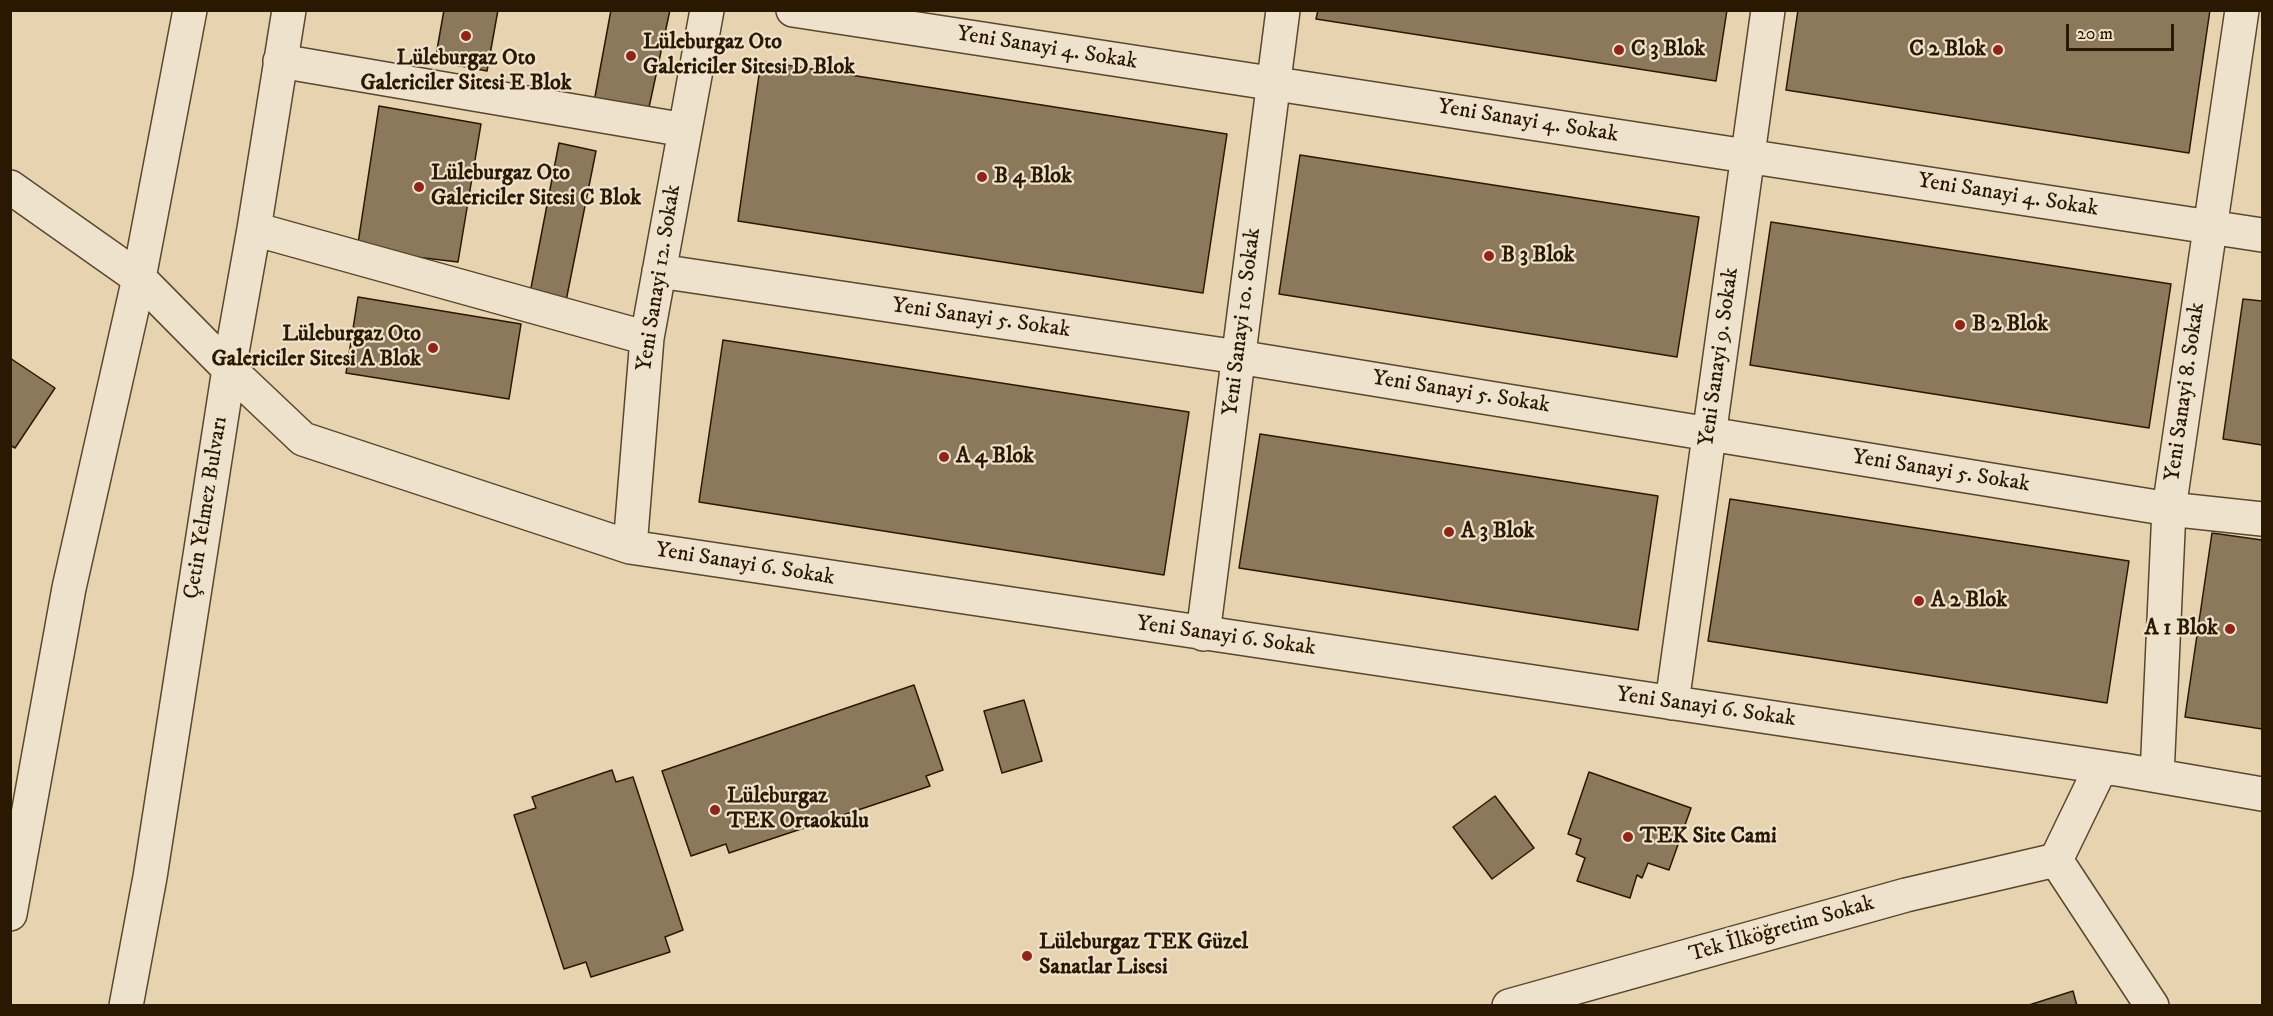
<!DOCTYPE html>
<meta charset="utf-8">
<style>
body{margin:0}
#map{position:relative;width:2273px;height:1016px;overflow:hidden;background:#e7d3b0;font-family:"IM FELL DW Pica",serif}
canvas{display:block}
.frame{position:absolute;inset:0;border:12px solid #2a1802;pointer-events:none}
.scale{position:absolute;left:2066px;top:24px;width:108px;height:27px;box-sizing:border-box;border:3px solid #2a1802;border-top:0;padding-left:8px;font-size:18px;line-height:21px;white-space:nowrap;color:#2a1802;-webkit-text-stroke:4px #efe2cc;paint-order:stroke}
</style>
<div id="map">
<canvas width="2273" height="1016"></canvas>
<div class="frame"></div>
<div class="scale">20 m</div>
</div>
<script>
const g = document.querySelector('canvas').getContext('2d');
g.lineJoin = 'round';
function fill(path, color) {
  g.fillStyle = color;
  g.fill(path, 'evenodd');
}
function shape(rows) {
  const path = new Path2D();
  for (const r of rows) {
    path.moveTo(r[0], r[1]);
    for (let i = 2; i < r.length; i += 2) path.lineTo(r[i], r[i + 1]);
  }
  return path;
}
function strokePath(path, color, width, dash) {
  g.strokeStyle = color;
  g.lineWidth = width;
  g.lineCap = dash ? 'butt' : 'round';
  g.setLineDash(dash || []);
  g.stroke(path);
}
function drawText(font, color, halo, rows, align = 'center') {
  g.font = font + ' "IM FELL DW Pica",serif';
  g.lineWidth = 4.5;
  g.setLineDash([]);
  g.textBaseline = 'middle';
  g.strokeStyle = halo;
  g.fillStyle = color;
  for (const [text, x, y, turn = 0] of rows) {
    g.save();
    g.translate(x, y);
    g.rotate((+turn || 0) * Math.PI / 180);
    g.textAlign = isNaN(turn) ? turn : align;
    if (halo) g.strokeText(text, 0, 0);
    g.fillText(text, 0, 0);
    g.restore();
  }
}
const building = shape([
 [444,10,498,10,487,71,435,61,444,10],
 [611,10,670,10,648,112,594,102,611,10],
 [1318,10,1727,10,1716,81,1316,19,1318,10],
 [1798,10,2210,10,2189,153,1786,90,1798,10],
 [761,61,1227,134,1203,293,738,221,761,61],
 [379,106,481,124,458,262,357,250,379,106],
 [559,143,596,151,566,301,530,293,559,143],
 [1300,155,1699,217,1677,357,1279,294,1300,155],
 [1771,222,2171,284,2149,428,1750,365,1771,222],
 [358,297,521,324,509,399,346,373,358,297],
 [2243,299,2262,301,2262,445,2223,439,2243,299],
 [723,340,1189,412,1164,575,699,502,723,340],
 [10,358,55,388,15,448,10,445,10,358],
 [1260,434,1658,496,1638,630,1239,568,1260,434],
 [1730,499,2129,561,2107,703,1708,641,1730,499],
 [2212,533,2262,540,2262,729,2185,717,2212,533],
 [914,685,943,770,926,776,930,786,729,853,726,844,691,856,662,771,914,685],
 [1024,700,1042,761,1002,773,984,711,1024,700],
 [612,770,616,782,633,777,683,930,665,937,670,952,591,977,586,962,564,969,514,815,536,808,532,797,612,770],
 [1589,772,1691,808,1669,870,1648,863,1642,878,1637,875,1630,898,1577,881,1585,858,1576,854,1581,839,1568,834,1589,772],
 [1495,796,1534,848,1492,879,1453,827,1495,796],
 [2073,991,2077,1006,2026,1006,2073,991]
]);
const minor = shape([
 [793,10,2262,235],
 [280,61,685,130],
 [10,187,139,278,229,369,303,439,630,547,2123,770,2262,794],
 [254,229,647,338],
 [659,271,1238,357,2169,509,2262,519],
 [630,547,647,338,707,10],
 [1203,634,1283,10],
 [1672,703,1768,10],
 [2101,767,2056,860,2152,1006],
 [2157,776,2169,509,2242,10],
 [10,914,69,588,139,278,190,10],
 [126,1006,150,877,229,369,254,229,289,10],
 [1509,1006,1906,895,2056,860]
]);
const markers = [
 [466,36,6,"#8f2418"],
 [1619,50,6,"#8f2418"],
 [1998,50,6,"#8f2418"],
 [631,56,6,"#8f2418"],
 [982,177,6,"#8f2418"],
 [419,187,6,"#8f2418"],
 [1489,256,6,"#8f2418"],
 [1960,325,6,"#8f2418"],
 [433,348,6,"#8f2418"],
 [944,457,6,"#8f2418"],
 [1449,532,6,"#8f2418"],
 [1919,601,6,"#8f2418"],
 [2230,629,6,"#8f2418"],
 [715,810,6,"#8f2418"],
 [1628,837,6,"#8f2418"],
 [1027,956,6,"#8f2418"]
];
const poiNames = [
 ["Lüleburgaz Oto",643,43],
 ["Galericiler Sitesi D Blok",643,68],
 ["C 3 Blok",1631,50],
 ["C 2 Blok",1986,50,"right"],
 ["Lüleburgaz Oto",466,59,"center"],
 ["Galericiler Sitesi E Blok",466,84,"center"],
 ["Lüleburgaz Oto",431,174],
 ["Galericiler Sitesi C Blok",431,199],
 ["B 4 Blok",994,177],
 ["B 3 Blok",1501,256],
 ["B 2 Blok",1972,325],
 ["Lüleburgaz Oto",421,335,"right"],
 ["Galericiler Sitesi A Blok",421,360,"right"],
 ["A 4 Blok",956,457],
 ["A 3 Blok",1461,532],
 ["A 2 Blok",1931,601],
 ["A 1 Blok",2218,629,"right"],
 ["Lüleburgaz",727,797],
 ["TEK Ortaokulu",727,822],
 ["TEK Site Cami",1640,837],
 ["Lüleburgaz TEK Güzel",1039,943],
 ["Sanatlar Lisesi",1039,968]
];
const streetNames = [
 ["Yeni Sanayi 4. Sokak",1047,49,9],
 ["Yeni Sanayi 4. Sokak",1528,122,9],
 ["Yeni Sanayi 4. Sokak",2008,196,9],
 ["Yeni Sanayi 12. Sokak",660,278,-81],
 ["Yeni Sanayi 5. Sokak",981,319,8],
 ["Yeni Sanayi 10. Sokak",1243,322,-83],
 ["Yeni Sanayi 9. Sokak",1720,357,-82],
 ["Yeni Sanayi 8. Sokak",2186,392,-82],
 ["Yeni Sanayi 5. Sokak",1461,393,9],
 ["Yeni Sanayi 5. Sokak",1941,472,9],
 ["Çetin Yelmez Bulvarı",207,508,-81],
 ["Yeni Sanayi 6. Sokak",745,565,9],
 ["Yeni Sanayi 6. Sokak",1226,637,8],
 ["Yeni Sanayi 6. Sokak",1706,708,8],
 ["Tek İlköğretim Sokak",1782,930,-16]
];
fill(building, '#8c795c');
strokePath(building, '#2a1802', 1.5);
strokePath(minor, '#59472e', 36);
strokePath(minor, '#efe2cc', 33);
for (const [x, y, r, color] of markers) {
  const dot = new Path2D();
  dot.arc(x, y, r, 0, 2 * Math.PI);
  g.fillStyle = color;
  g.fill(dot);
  strokePath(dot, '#efe2cc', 2);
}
drawText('bold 22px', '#2a1802', '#efe2cc', poiNames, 'left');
drawText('22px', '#2a1802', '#efe2cc', streetNames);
</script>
